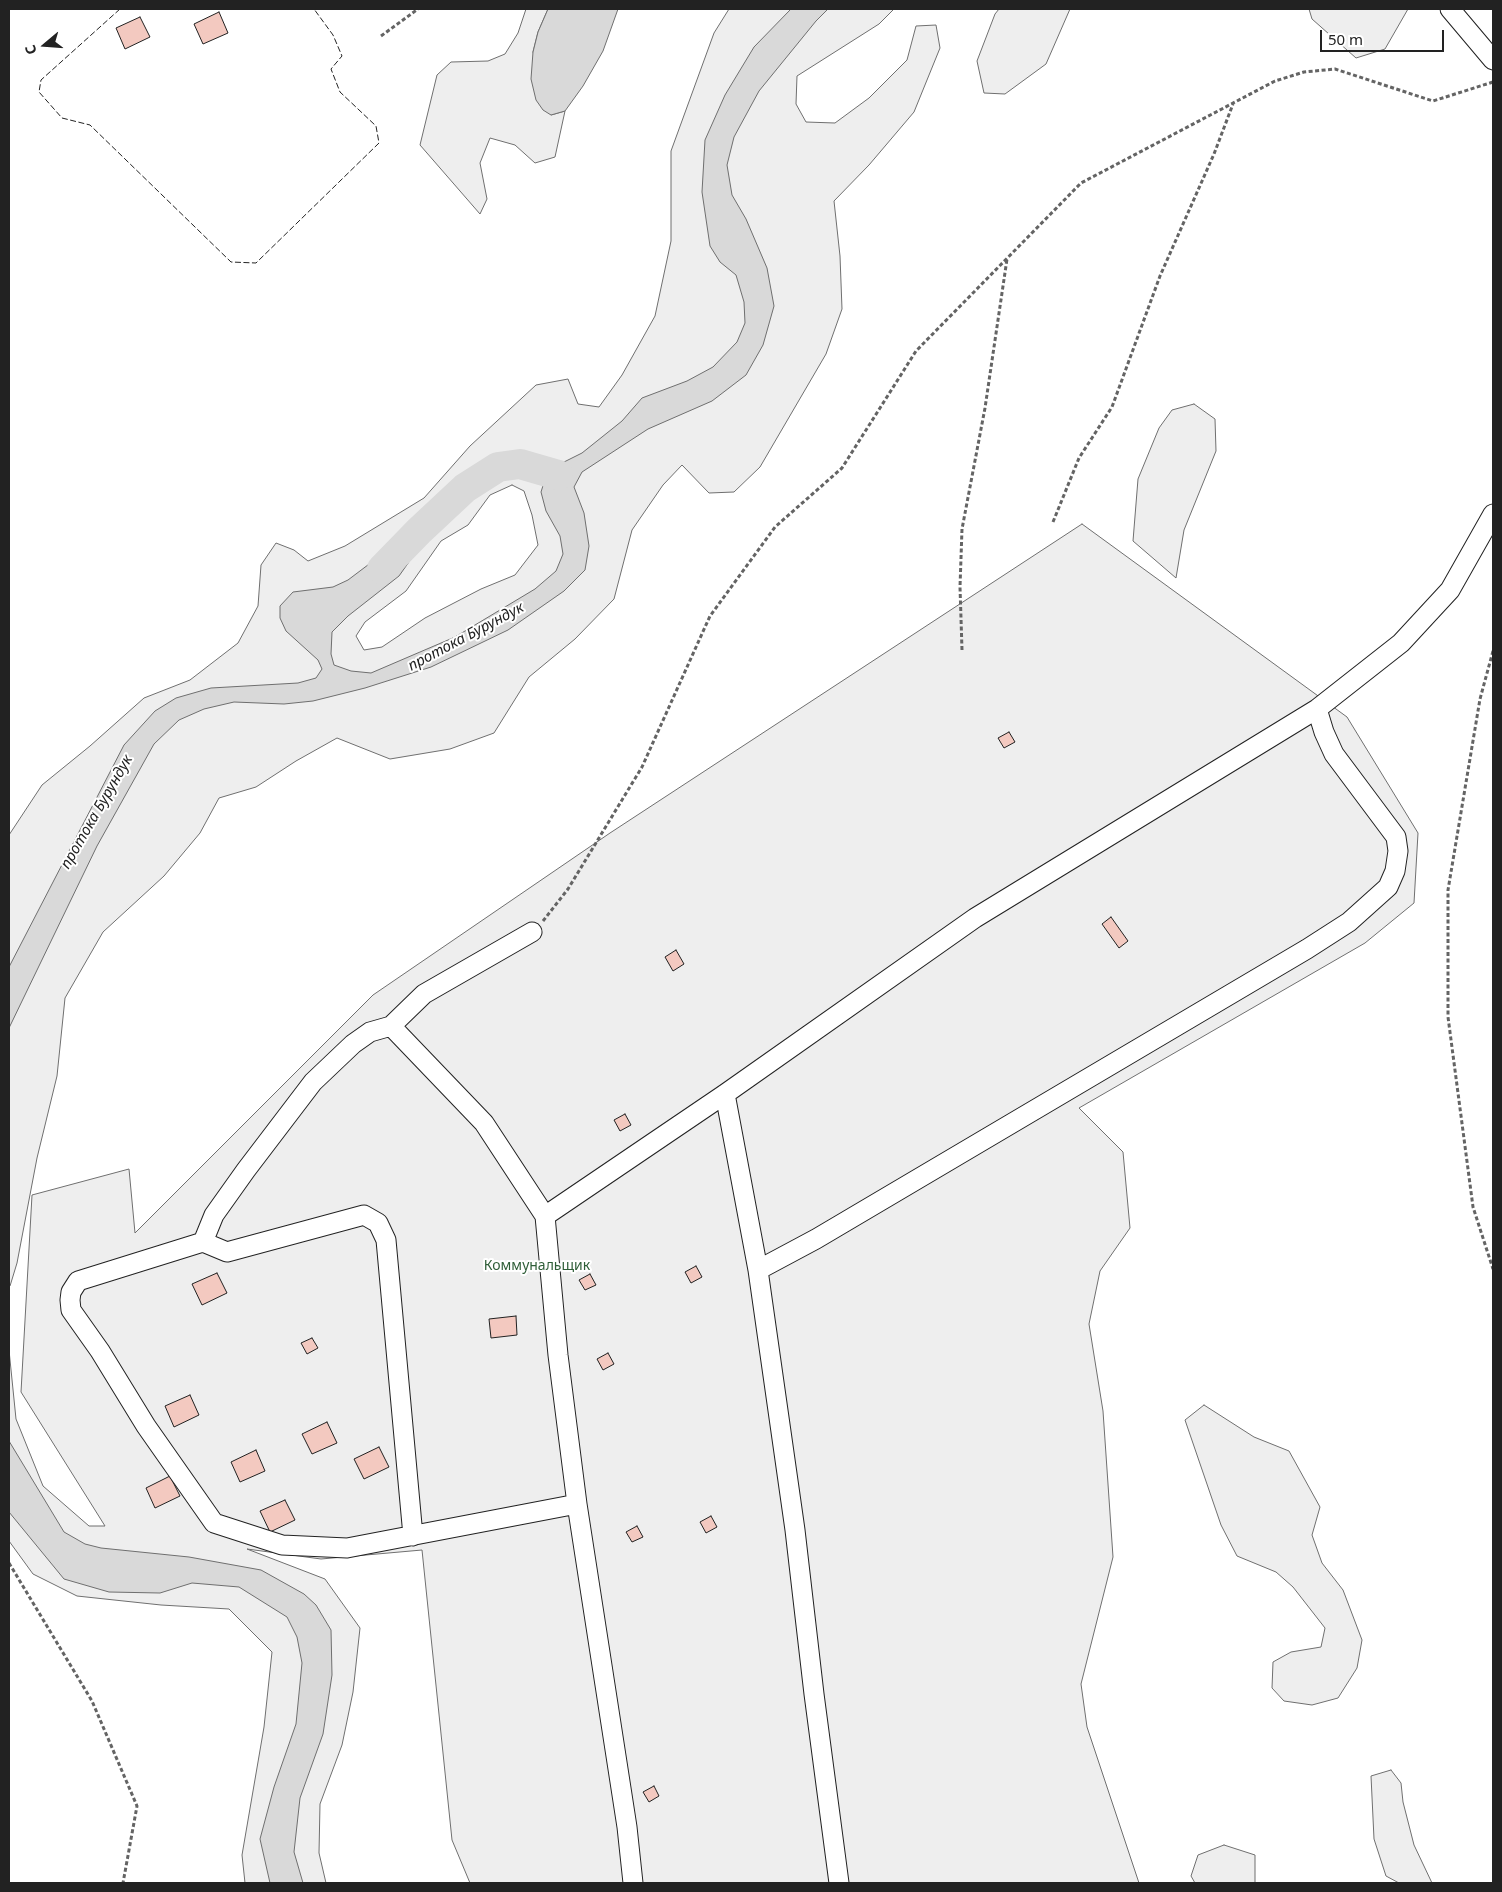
<!DOCTYPE html>
<meta charset="utf-8">
<style>
body{margin:0}
#map{position:relative;width:1502px;height:1892px;overflow:hidden;background:#fff;font-family:"Noto Sans",sans-serif}
canvas{display:block}
.frame{position:absolute;inset:0;border:10px solid #222;pointer-events:none}
.north{position:absolute;left:20px;top:20px;width:50px;height:50px;-webkit-text-stroke:4px #fff;paint-order:stroke;rotate:252deg;font-size:14px;font-weight:700;line-height:20px;text-align:center;color:#222}
.north::after{content:'';display:block;margin:auto;width:18px;height:22px;background:#222;clip-path:polygon(50% 0,100% 100%,50% 72%,0 100%)}
.scale{position:absolute;left:1320px;top:30px;width:124px;height:22px;box-sizing:border-box;border:2px solid #222;border-top:0;padding-left:6px;font-size:15px;line-height:18px;white-space:nowrap;color:#222;-webkit-text-stroke:4px #fff;paint-order:stroke}
</style>
<div id="map">
<canvas width="1502" height="1892"></canvas>
<div class="frame"></div>
<div class="north">С</div>
<div class="scale">50 m</div>
</div>
<script>
const g = document.querySelector('canvas').getContext('2d');
g.lineJoin = 'round';
function fill(path, color) {
  g.fillStyle = color;
  g.fill(path, 'evenodd');
}
function shape(rows) {
  const path = new Path2D();
  for (const r of rows) {
    path.moveTo(r[0], r[1]);
    for (let i = 2; i < r.length; i += 2) path.lineTo(r[i], r[i + 1]);
  }
  return path;
}
function strokePath(path, color, width, dash) {
  g.strokeStyle = color;
  g.lineWidth = width;
  g.lineCap = dash ? 'butt' : 'round';
  g.setLineDash(dash || []);
  g.stroke(path);
}
function drawText(font, color, halo, rows, align = 'center') {
  g.font = font + ' "Noto Sans",sans-serif';
  g.lineWidth = 4;
  g.setLineDash([]);
  g.textBaseline = 'middle';
  g.strokeStyle = halo;
  g.fillStyle = color;
  for (const [text, x, y, turn = 0] of rows) {
    g.save();
    g.translate(x, y);
    g.rotate((+turn || 0) * Math.PI / 180);
    g.textAlign = isNaN(turn) ? turn : align;
    if (halo) g.strokeText(text, 0, 0);
    g.fillText(text, 0, 0);
    g.restore();
  }
}
const green = shape([
 [526,9,548,9,538,32,533,52,551,115,565,111,555,157,535,163,515,145,490,138,480,163,487,199,480,214,420,145,437,75,451,62,488,61,505,54,518,33,526,9],
 [729,9,894,9,879,24,797,76,796,104,806,122,835,123,869,98,907,60,916,26,936,25,940,48,914,112,869,165,834,201,840,256,842,309,826,354,760,467,734,492,709,493,682,465,663,485,632,530,614,599,575,639,529,677,494,733,450,749,390,759,337,738,296,761,256,787,219,798,200,833,164,876,103,932,65,998,57,1076,37,1158,17,1263,10,1286,9,1285,9,835,42,785,90,746,144,698,190,680,238,643,258,606,261,565,276,543,294,550,308,561,345,546,424,498,470,446,536,385,568,379,578,404,599,407,622,375,655,316,671,241,671,151,714,33,729,9],
 [512,485,524,491,532,515,538,545,515,575,481,589,425,618,382,647,364,650,356,636,365,622,406,591,441,541,468,525,490,495,512,485],
 [999,9,1070,9,1046,64,1005,94,984,93,977,61,995,14,999,9],
 [1309,9,1408,9,1385,49,1356,58,1312,19,1309,9],
 [1194,404,1215,419,1216,451,1184,530,1176,578,1133,541,1138,479,1159,428,1172,410,1194,404],
 [1082,524,1347,717,1418,833,1414,903,1365,943,1079,1108,1123,1152,1130,1228,1100,1271,1089,1324,1103,1411,1113,1557,1081,1684,1087,1727,1139,1883,470,1883,452,1840,422,1550,321,1559,247,1549,325,1579,360,1628,353,1692,342,1745,320,1804,319,1853,326,1883,245,1883,242,1855,264,1727,272,1652,229,1609,161,1605,77,1596,33,1574,9,1541,9,1350,16,1419,43,1486,89,1526,105,1526,21,1392,32,1195,129,1169,135,1233,373,995,610,833,1082,524],
 [1204,1405,1254,1437,1289,1451,1320,1507,1312,1535,1322,1563,1343,1590,1362,1640,1357,1668,1338,1698,1312,1705,1284,1701,1272,1688,1273,1662,1291,1652,1321,1647,1325,1628,1293,1587,1276,1572,1237,1556,1221,1525,1185,1420,1204,1405],
 [1391,1770,1401,1783,1403,1802,1414,1845,1432,1883,1399,1883,1386,1876,1374,1839,1371,1776,1391,1770],
 [1224,1845,1255,1855,1255,1883,1195,1883,1191,1876,1198,1855,1224,1845]
]);
const water = shape([
 [548,9,618,9,603,51,583,86,565,111,551,115,543,110,536,100,531,79,533,52,538,32,548,9],
 [791,9,828,9,816,21,759,91,734,137,727,165,732,195,746,219,767,268,774,306,763,345,746,375,712,401,648,429,582,472,574,487,584,513,589,546,585,570,564,591,508,630,431,667,365,688,313,701,284,704,234,702,204,709,179,720,154,744,97,846,9,1028,9,967,124,745,155,711,176,698,211,688,298,683,316,678,322,669,318,660,286,631,280,618,280,606,293,592,333,587,348,580,393,546,407,538,413,543,416,552,399,576,348,616,332,632,331,654,334,665,351,671,371,673,455,637,535,589,556,571,563,554,560,536,546,511,541,492,546,476,562,463,582,453,622,421,642,398,687,381,713,367,737,342,745,323,744,302,736,275,720,262,710,246,702,192,705,140,725,95,754,47,791,9],
 [9,1441,64,1532,85,1544,101,1548,189,1557,261,1570,304,1594,316,1605,331,1630,332,1675,323,1734,300,1798,294,1852,303,1883,270,1883,260,1839,274,1787,296,1724,302,1663,297,1637,287,1617,239,1587,192,1583,160,1593,109,1592,64,1579,9,1512,9,1441]
]);
const river = shape([
 [382,569,419,531,465,488,498,467,520,464,558,475]
]);
const building = shape([
 [219,12,228,33,203,44,194,24,219,12],
 [140,17,150,37,125,49,116,28,140,17],
 [1009,732,1015,742,1004,748,998,738,1009,732],
 [1111,917,1128,941,1119,948,1102,924,1111,917],
 [676,950,684,964,673,971,665,957,676,950],
 [625,1114,631,1125,620,1131,614,1120,625,1114],
 [696,1266,702,1277,691,1283,685,1272,696,1266],
 [217,1273,227,1293,202,1305,192,1284,217,1273],
 [590,1274,596,1285,585,1290,579,1280,590,1274],
 [516,1316,517,1335,491,1338,489,1319,516,1316],
 [312,1338,318,1348,307,1354,301,1343,312,1338],
 [608,1353,614,1364,603,1370,597,1359,608,1353],
 [190,1395,199,1415,174,1427,165,1406,190,1395],
 [327,1422,337,1443,312,1454,302,1434,327,1422],
 [379,1447,389,1467,364,1479,354,1459,379,1447],
 [256,1450,265,1471,240,1482,231,1462,256,1450],
 [170,1476,180,1496,155,1508,146,1488,170,1476],
 [285,1500,295,1520,270,1532,260,1511,285,1500],
 [711,1516,717,1527,706,1533,700,1522,711,1516],
 [637,1526,643,1537,632,1542,626,1532,637,1526],
 [654,1786,659,1796,649,1802,643,1792,654,1786]
]);
const path = shape([
 [381,36,418,9],
 [1053,522,1079,458,1112,407,1160,276,1214,154,1233,104],
 [962,650,960,587,962,529,985,408,1007,259],
 [1493,651,1480,699,1448,890,1448,1017,1473,1207,1493,1269],
 [543,921,568,889,642,767,710,616,775,527,842,468,916,351,1081,183,1275,81,1304,72,1335,69,1433,101,1493,82],
 [9,1563,92,1701,137,1806,123,1883]
]);
const minor = shape([
 [1450,9,1493,60],
 [532,932,424,994,391,1026,370,1032,353,1044,313,1082,246,1170,214,1215,203,1242,78,1281,71,1292,70,1300,71,1310,100,1351,146,1426,214,1523,282,1545,347,1548,577,1504],
 [391,1026,484,1123,545,1216,558,1355,577,1504,627,1827,633,1883],
 [725,1094,758,1270,795,1530,814,1694,839,1883],
 [545,1216,725,1094,975,918,1317,709,1401,643,1450,590,1493,514],
 [203,1242,227,1252,364,1215,378,1223,386,1240,413,1536],
 [758,1270,816,1239,1307,949,1349,922,1388,887,1395,871,1398,851,1396,837,1334,754,1324,732,1317,709]
]);
const fence = shape([
 [120,9,41,80,39,92,62,118,90,125,231,262,256,263,379,143,376,126,340,92,331,69,342,56,333,35,314,9]
]);
const parkNames = [
 ["Коммунальщик",537,1266]
];
const waterNames = [
 ["протока Бурундук",466,637,-28],
 ["протока Бурундук",97,812,-60]
];
fill(green, '#eee');
strokePath(green, '#6f6f6f', 1);
fill(water, '#d9d9d9');
strokePath(water, '#6f6f6f', 1);
strokePath(river, '#d9d9d9', 30);
fill(building, '#f3c9c0');
strokePath(building, '#222', 1);
strokePath(minor, '#222', 21);
strokePath(path, '#646464', 3, [4, 2.5]);
strokePath(minor, '#fff', 19);
strokePath(fence, '#222', 1, [6, 2.5]);
drawText('14px', '#2f5e38', '#fff', parkNames);
drawText('italic 15px', '#222', '#fff', waterNames);
</script>
